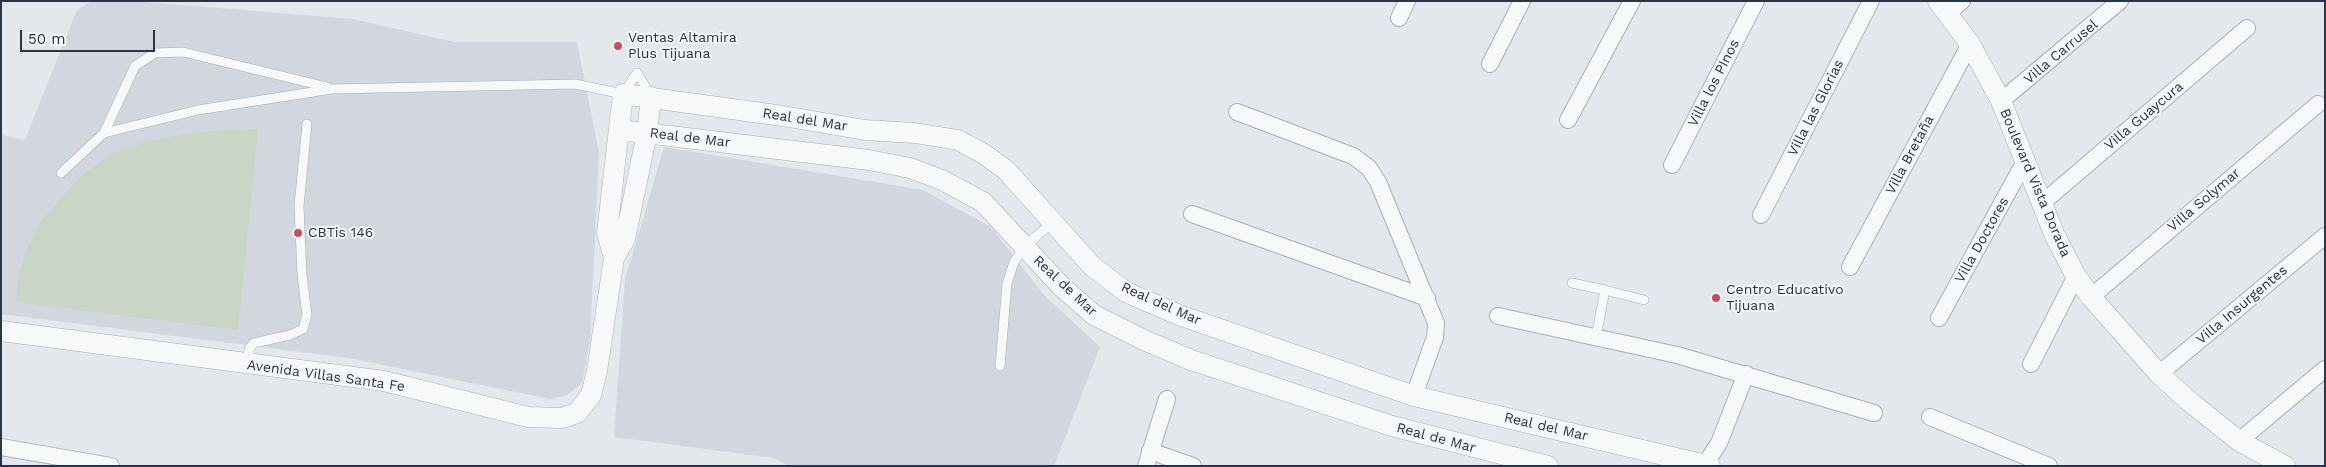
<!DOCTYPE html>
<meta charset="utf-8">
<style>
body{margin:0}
#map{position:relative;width:2326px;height:467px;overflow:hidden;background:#e4e7ec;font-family:"Work Sans",sans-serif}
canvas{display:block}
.frame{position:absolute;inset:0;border:2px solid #2b3445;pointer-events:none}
.scale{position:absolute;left:20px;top:30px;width:135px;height:22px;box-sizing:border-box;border:2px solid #2b3445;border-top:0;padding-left:6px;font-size:15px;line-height:18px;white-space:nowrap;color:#2b3445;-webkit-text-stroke:4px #f4f6f9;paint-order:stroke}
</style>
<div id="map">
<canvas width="2326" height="467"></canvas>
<div class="frame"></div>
<div class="scale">50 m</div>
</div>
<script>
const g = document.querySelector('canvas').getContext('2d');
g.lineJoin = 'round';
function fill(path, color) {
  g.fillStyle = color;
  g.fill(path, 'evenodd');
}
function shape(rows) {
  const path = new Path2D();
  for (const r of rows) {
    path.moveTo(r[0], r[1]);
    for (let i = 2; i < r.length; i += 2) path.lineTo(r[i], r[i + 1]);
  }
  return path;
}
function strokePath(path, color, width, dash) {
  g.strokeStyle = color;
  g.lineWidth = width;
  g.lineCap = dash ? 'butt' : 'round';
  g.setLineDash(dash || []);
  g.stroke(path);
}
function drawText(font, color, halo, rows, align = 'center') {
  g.font = font + ' "Work Sans",sans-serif';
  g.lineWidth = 4;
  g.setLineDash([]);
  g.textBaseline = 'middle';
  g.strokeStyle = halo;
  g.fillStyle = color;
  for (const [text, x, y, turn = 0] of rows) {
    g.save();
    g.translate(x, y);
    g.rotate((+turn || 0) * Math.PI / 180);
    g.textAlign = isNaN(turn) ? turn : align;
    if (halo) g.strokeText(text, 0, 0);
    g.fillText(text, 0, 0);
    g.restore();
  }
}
const built = shape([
 [92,1,132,1,353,19,454,42,577,42,599,152,590,341,582,383,567,395,550,399,349,358,1,314,1,135,25,140,77,10],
 [664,147,923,190,991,227,1044,295,1100,347,1054,466,790,466,773,458,614,437,625,280]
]);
const green = shape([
 [258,129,238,330,15,302,20,270,28,247,42,220,83,174,111,154,152,140,206,131]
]);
const service = shape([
 [104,133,135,66,155,53,183,52,327,87],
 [61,173,104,133,198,110,332,89,575,84,623,94,637,73,651,96],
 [1572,283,1605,290],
 [1596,337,1605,290,1644,300],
 [248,364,249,349,254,343,290,335,303,329,307,315,302,274,299,206,307,124],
 [1000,366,1007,284,1014,262,1025,246,1053,222]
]);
const minor = shape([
 [1948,13,1962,1],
 [1399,18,1407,1],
 [1490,64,1522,1],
 [2001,101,2120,1],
 [1237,112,1353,156,1369,168,1378,182,1436,323,1435,337,1414,396],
 [1568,120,1632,1],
 [1672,165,1756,1],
 [2041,204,2247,28],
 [1192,214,1427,298],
 [1761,215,1871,1],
 [1850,267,1970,44],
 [2091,297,2318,104],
 [1498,316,1677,355,1874,413],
 [1939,318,2025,161],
 [2031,364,2076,276],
 [2159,374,2325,236],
 [1930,417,2049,466],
 [2239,441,2325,369],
 [1,447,111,466],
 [1150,451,1193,466],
 [1146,466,1167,399],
 [1704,466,1719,443,1746,374]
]);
const tertiary = shape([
 [1938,1,1970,44,2001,101,2055,236,2076,276,2091,297,2159,374,2190,402,2239,441,2285,466],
 [620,130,869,160,910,168,942,180,983,202,1061,286,1094,315,1144,340,1191,360,1392,426,1548,466],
 [614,258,607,233,623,94,783,116,865,130,915,133,958,140,984,154,1006,170,1092,266,1126,292,1179,315,1414,396,1710,466],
 [1,331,384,381,528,417,562,418,577,413,591,395,597,371,614,258,625,239,647,133,651,97]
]);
const markers = [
 [618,46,5,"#d1495b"],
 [298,233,5,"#d1495b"],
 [1716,298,5,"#d1495b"]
];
const poiNames = [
 ["Ventas Altamira",628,38],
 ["Plus Tijuana",628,54],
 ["CBTis 146",308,233],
 ["Centro Educativo",1726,290],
 ["Tijuana",1726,306]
];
const streetNames = [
 ["Villa Carrusel",2061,52,-40],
 ["Villa los PInos",1714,83,-63],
 ["Villa las Glorias",1816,108,-63],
 ["Villa Guaycura",2144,116,-40],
 ["Real del Mar",805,120,9],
 ["Real de Mar",690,138,7],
 ["Villa Bretaña",1910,155,-62],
 ["Boulevard Vista Dorada",2035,183,67],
 ["Villa Solymar",2204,200,-40],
 ["Villa Doctores",1982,240,-61],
 ["Real de Mar",1065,286,43],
 ["Real del Mar",1161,304,24],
 ["Villa Insurgentes",2242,305,-40],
 ["Avenida Villas Santa Fe",326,376,8],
 ["Real del Mar",1546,427,13],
 ["Real de Mar",1436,438,15]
];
fill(built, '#d2d6de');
fill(green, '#c9d6c5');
strokePath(service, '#a9aeb7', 10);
strokePath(minor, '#a9aeb7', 18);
strokePath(tertiary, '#a9aeb7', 21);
strokePath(service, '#f7f8fa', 9);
strokePath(minor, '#f7f8fa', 16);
strokePath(tertiary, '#f7f8fa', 20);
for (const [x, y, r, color] of markers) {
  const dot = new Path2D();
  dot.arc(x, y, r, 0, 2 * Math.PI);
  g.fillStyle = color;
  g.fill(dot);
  strokePath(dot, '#f4f6f9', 2);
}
drawText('14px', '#2b3445', '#f4f6f9', poiNames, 'left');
drawText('14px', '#2b3445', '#f4f6f9', streetNames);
</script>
